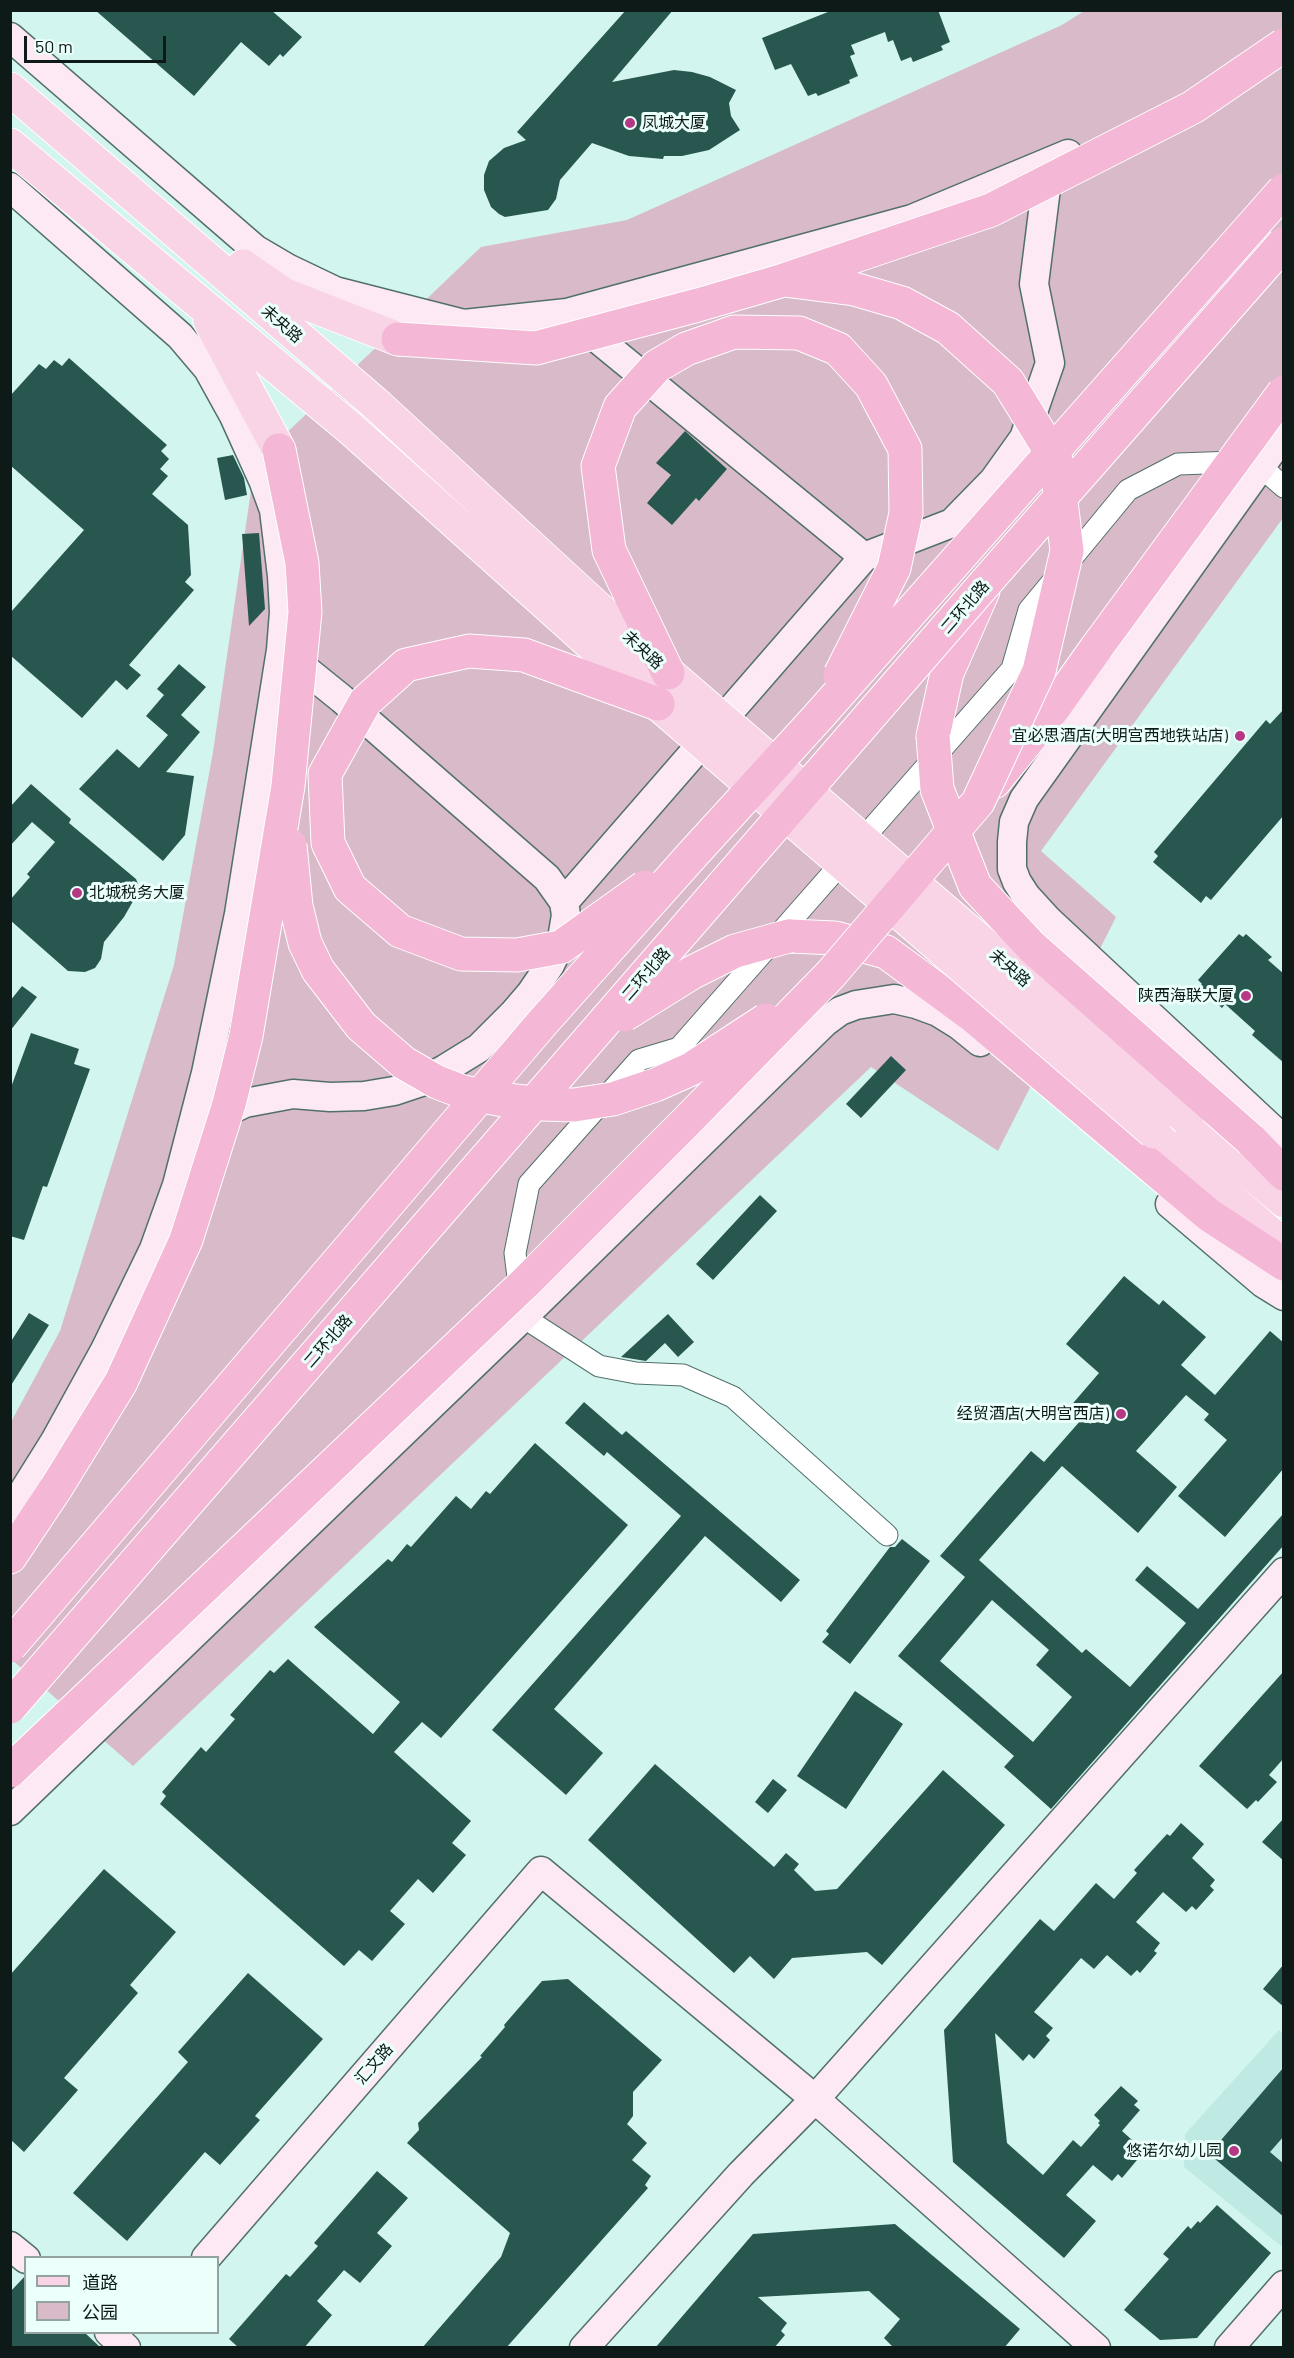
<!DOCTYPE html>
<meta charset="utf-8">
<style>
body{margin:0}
#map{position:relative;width:1294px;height:2358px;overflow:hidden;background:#d3f5ef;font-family:Barlow,"Noto Sans SC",sans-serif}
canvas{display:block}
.frame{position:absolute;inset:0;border:12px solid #0e1a18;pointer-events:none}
.legend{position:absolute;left:24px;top:2256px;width:195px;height:78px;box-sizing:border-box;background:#ebfffb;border:2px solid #93a3a0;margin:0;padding:8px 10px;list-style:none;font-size:18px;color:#0e1a18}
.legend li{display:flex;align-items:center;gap:12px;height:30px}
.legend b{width:30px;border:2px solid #93a3a0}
.scale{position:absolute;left:24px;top:36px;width:142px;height:27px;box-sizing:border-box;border:3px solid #0e1a18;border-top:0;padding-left:8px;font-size:18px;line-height:21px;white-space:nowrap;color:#0e1a18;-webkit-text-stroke:4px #ebfffb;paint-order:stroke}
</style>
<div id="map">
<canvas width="1294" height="2358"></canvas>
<div class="frame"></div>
<ul class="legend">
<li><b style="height:8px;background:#f8d4e6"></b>道路</li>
<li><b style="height:16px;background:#d8bac8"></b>公园</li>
</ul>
<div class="scale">50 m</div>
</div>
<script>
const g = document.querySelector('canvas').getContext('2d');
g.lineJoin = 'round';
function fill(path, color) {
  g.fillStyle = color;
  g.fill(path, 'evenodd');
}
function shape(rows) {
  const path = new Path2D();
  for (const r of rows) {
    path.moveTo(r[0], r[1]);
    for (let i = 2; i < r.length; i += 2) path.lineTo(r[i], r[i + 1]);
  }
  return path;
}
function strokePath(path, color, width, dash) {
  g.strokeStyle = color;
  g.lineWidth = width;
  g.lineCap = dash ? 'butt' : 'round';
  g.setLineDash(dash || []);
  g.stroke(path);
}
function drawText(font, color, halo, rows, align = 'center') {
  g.font = font + ' Barlow,"Noto Sans SC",sans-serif';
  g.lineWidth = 6;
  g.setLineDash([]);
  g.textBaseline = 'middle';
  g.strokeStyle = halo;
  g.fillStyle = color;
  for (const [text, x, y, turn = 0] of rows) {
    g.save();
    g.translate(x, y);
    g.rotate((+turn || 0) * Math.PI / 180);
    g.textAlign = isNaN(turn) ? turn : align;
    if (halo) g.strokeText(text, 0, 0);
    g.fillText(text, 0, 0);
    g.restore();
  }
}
const built = shape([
 [1279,2030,1284,2034,1283,2243,1281,2246,1184,2167,1185,2134]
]);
const green = shape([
 [1084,11,1283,11,1283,518,1041,851,1116,917,998,1151,871,1067,133,1766,11,1659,11,1422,60,1331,174,965,213,752,255,463,481,247,627,220,1062,25]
]);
const building = shape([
 [95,10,271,10,302,37,283,57,280,54,269,66,241,42,194,96],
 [626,10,673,10,612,82,674,70,692,72,710,77,736,90,729,103,731,116,740,130,709,150,682,156,664,156,663,159,629,156,592,143,560,180,556,199,548,210,505,217,499,214,491,207,484,190,484,175,489,161,504,148,526,140,517,132],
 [833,10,938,10,950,42,941,46,943,50,913,62,911,57,901,61,893,40,888,42,885,32,851,45,855,54,850,56,858,76,849,80,850,83,818,96,816,93,808,96,791,64,775,70,762,38],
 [69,358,167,445,161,451,169,459,160,469,168,476,152,494,188,525,191,575,185,582,194,590,129,665,141,675,127,690,116,680,82,718,10,655,10,613,84,530,10,465,10,396,39,364,46,369,54,360,62,366],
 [685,431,727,469,699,501,696,498,672,525,647,503,671,475,656,463],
 [233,455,244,478,247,495,225,500,217,458],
 [259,533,265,609,249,626,242,534],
 [179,664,206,687,181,715,200,732,166,772,194,776,185,835,163,861,79,789,117,749,139,768,168,735,146,716,164,695,157,689],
 [1284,709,1284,815,1211,900,1206,896,1201,903,1153,862,1158,856,1154,852,1266,720,1270,724],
 [31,784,71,819,69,823,136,879,138,884,136,896,124,917,104,942,101,959,95,968,85,972,68,971,10,920,10,900,30,877,27,874,55,842,32,822,10,846,10,807],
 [1239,934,1243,937,1246,934,1272,957,1268,960,1284,974,1284,1063,1252,1035,1255,1031,1225,1004,1222,1008,1199,987,1202,984,1198,980],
 [22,986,37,997,10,1031,10,1001],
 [31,1033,79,1049,74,1064,90,1069,47,1187,43,1186,24,1240,10,1236,10,1090],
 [891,1056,906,1070,861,1118,846,1104],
 [760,1195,777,1211,713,1280,696,1264],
 [1124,1276,1159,1305,1163,1300,1206,1337,1181,1365,1215,1395,1270,1331,1284,1343,1284,1468,1225,1537,1178,1496,1227,1440,1204,1420,1209,1414,1186,1395,1136,1451,1177,1487,1138,1533,1062,1466,979,1560,1082,1653,1086,1649,1130,1687,1186,1623,1135,1580,1147,1566,1198,1609,1284,1513,1284,1545,1051,1809,1004,1767,1014,1756,898,1656,965,1577,940,1556,1031,1451,1044,1462,1081,1420,1068,1409,1099,1373,1066,1344],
 [992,1600,1049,1650,1036,1665,1072,1697,1033,1742,940,1661],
 [29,1313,49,1325,10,1387,10,1343],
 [668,1314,694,1342,678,1357,665,1343,646,1361,621,1357],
 [584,1402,622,1435,626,1431,800,1580,781,1602,705,1536,554,1709,603,1753,566,1795,492,1730,681,1516,607,1452,604,1456,565,1423],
 [535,1443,628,1525,441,1738,422,1722,394,1752,471,1821,452,1843,466,1855,433,1893,418,1879,390,1911,405,1924,372,1961,359,1950,344,1966,160,1804,166,1796,162,1792,201,1747,206,1752,235,1719,230,1715,270,1670,274,1673,288,1659,373,1734,400,1702,314,1627,388,1559,392,1562,407,1544,411,1547,456,1496,471,1509,486,1491,490,1494],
 [902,1539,930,1561,850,1664,822,1642,829,1634,826,1631,890,1547,895,1547],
 [1284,1671,1284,1758,1269,1775,1277,1782,1258,1802,1256,1800,1247,1809,1199,1766],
 [855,1691,903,1724,846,1809,797,1776],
 [655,1764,774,1867,786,1853,799,1864,794,1870,815,1891,837,1889,943,1770,1005,1825,882,1965,867,1952,792,1958,774,1979,750,1956,734,1973,588,1840],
 [773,1779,787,1790,768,1813,755,1802],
 [1284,1818,1284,1861,1262,1842],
 [1181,1823,1204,1844,1192,1858,1215,1880,1210,1886,1214,1890,1196,1910,1192,1906,1186,1912,1163,1892,1136,1922,1160,1943,1154,1951,1157,1953,1140,1973,1137,1970,1131,1976,1107,1955,1094,1969,1081,1958,1034,2012,1053,2028,1046,2036,1050,2040,1034,2059,1029,2054,1023,2061,995,2033,1007,2143,1043,2175,1073,2140,1081,2147,1100,2125,1098,2123,1100,2121,1094,2115,1121,2086,1138,2101,1134,2105,1140,2110,1122,2131,1141,2148,1134,2156,1137,2160,1122,2178,1118,2174,1112,2181,1093,2165,1066,2195,1096,2221,1064,2258,953,2162,944,2030,1040,1919,1054,1931,1096,1883,1114,1899,1137,1873,1134,1870,1167,1834,1170,1836],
 [104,1869,176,1932,130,1985,138,1993,64,2078,78,2090,24,2152,10,2139,10,1975],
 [1284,1964,1284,2007,1263,1989],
 [248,1973,323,2039,255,2116,260,2120,220,2165,205,2152,127,2241,73,2193,188,2062,178,2052],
 [568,1979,662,2060,633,2092,633,2116,627,2124,647,2143,632,2160,651,2176,645,2185,648,2188,506,2348,422,2348,501,2257,510,2233,407,2143,419,2130,418,2123,482,2057,480,2056,505,2027,504,2025,542,1981],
 [1284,2067,1284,2136,1270,2152,1284,2164,1284,2217,1209,2154],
 [377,2171,408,2198,377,2233,392,2246,360,2283,344,2270,317,2301,332,2315,304,2348,239,2348,229,2339,286,2274,290,2277,318,2246,314,2243],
 [1217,2205,1271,2253,1197,2338,1160,2340,1124,2310,1169,2259,1163,2254,1188,2226,1191,2229,1198,2221,1200,2223],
 [895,2224,1020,2329,1004,2348,894,2348,884,2338,900,2319,869,2291,758,2297,787,2323,781,2331,785,2335,774,2348,655,2348,753,2234],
 [26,2275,26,2332,84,2332,101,2348,10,2348,10,2292]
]);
const street = shape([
 [887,1535,733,1397,683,1375,636,1373,599,1366,523,1317,515,1253,529,1184,639,1060,679,1048,1012,669,1029,610,1128,490,1178,464,1235,462,1260,466,1284,487]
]);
const secondary = shape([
 [10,37,255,249,289,269,335,291,464,324,567,313,912,219,1068,154],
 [10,187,180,336,208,369,234,416,263,480,274,510,282,576,284,612,281,650,239,914,206,1073,177,1185,154,1249,105,1350,55,1441,10,1513],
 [577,322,864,557],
 [1284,434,1024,799,1014,822,1012,842,1012,869,1017,882,1026,896,1047,919,1271,1128,1284,1143],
 [564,902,864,557,952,523,994,480,1024,438,1050,363,1034,284,1049,164],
 [213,1118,245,1103,293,1094,330,1097,364,1096,394,1091,421,1082,445,1069,479,1048,513,1014,531,993,550,965,562,939,566,915,564,902,547,878,342,699,285,653],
 [1170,1204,1263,1283,1284,1296],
 [10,1811,523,1317,825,1022,840,1011,856,1005,894,999,916,1004,938,1012,959,1025,980,1042],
 [10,2246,26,2259],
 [206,2258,541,1871,815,2099,1096,2348],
 [109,2332,126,2348],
 [584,2348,741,2174,815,2099,1284,1572],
 [1229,2348,1284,2285]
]);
const primary = shape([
 [10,89,377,405],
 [10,145,350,428],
 [243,266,285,295,398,339],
 [210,321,279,450],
 [1187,1119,1284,1201],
 [1154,1132,1284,1246]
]);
const highway = shape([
 [933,736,947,673,983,591],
 [994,782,1053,709,1097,647],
 [789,936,835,938,886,952,973,1016,1209,1215,1284,1264],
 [1251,1140,1284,1174],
 [10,1557,56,1488]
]);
const primaryBridge = shape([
 [377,405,668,673,1187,1119],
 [350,428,658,704,1154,1132]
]);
const highwayBridge = shape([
 [398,339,536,348,698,305,784,280,991,210,1193,107,1284,45],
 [1097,647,1284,392],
 [668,673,609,550,598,466,620,407,657,366,686,349,734,332,799,333,838,349,871,385,905,449,906,513,894,568,840,675],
 [933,736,937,789,975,886,1032,947,1251,1140],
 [290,845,296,906,305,943,318,970,361,1026,404,1063,437,1082,463,1092,498,1099,542,1104,574,1105,613,1099,655,1085,691,1069,766,1020],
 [645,887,561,947,517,955,461,954,400,931,350,888,328,843,325,774,365,702,406,665,469,651,524,655,658,704],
 [624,1015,693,972,735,951,789,936],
 [56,1488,121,1382,186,1240,229,1104,246,1036,288,786,305,612,302,563,279,450],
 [10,1646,543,1022,693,854,818,717,1284,190],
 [10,1707,987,581,1284,243],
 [10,1771,526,1282,684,1124,831,974,978,802,1039,671,1067,551,1056,460,1008,382,948,328,902,303,854,289,784,280]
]);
const markers = [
 [630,123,6,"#b63784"],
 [1240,736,6,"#b63784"],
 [77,893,6,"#b63784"],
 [1246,996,6,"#b63784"],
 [1121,1414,6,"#b63784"],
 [1234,2151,6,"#b63784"]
];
const poiNames = [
 ["凤城大厦",642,123,"left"],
 ["宜必思酒店(大明宫西地铁站店)",1228,736],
 ["北城税务大厦",89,893,"left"],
 ["陕西海联大厦",1234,996],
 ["经贸酒店(大明宫西店)",1109,1414],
 ["悠诺尔幼儿园",1222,2151]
];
const streetNames = [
 ["未央路",282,324,41],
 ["二环北路",965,607,-49],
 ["未央路",643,650,43],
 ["未央路",1010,968,41],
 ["二环北路",646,974,-49],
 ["二环北路",328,1341,-49],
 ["汇文路",374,2064,-49]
];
fill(built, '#bfeae3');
fill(green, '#d8bac8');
fill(building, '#285750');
strokePath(street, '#52706b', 23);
strokePath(secondary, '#52706b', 31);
strokePath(primary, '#fff', 35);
strokePath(highway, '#fff', 35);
strokePath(street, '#fff', 21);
strokePath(secondary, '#fce9f3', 28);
strokePath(primary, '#f8d4e6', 33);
strokePath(highway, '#f4b7d6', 33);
strokePath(primaryBridge, '#fff', 35, []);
strokePath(highwayBridge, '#fff', 35, []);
strokePath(primaryBridge, '#f8d4e6', 33);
strokePath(highwayBridge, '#f4b7d6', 33);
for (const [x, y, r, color] of markers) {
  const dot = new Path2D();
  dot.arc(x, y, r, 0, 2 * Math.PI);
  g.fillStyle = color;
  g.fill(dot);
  strokePath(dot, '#ebfffb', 2);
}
drawText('16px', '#0e1a18', '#ebfffb', poiNames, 'right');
drawText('16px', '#0e1a18', '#ebfffb', streetNames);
</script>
